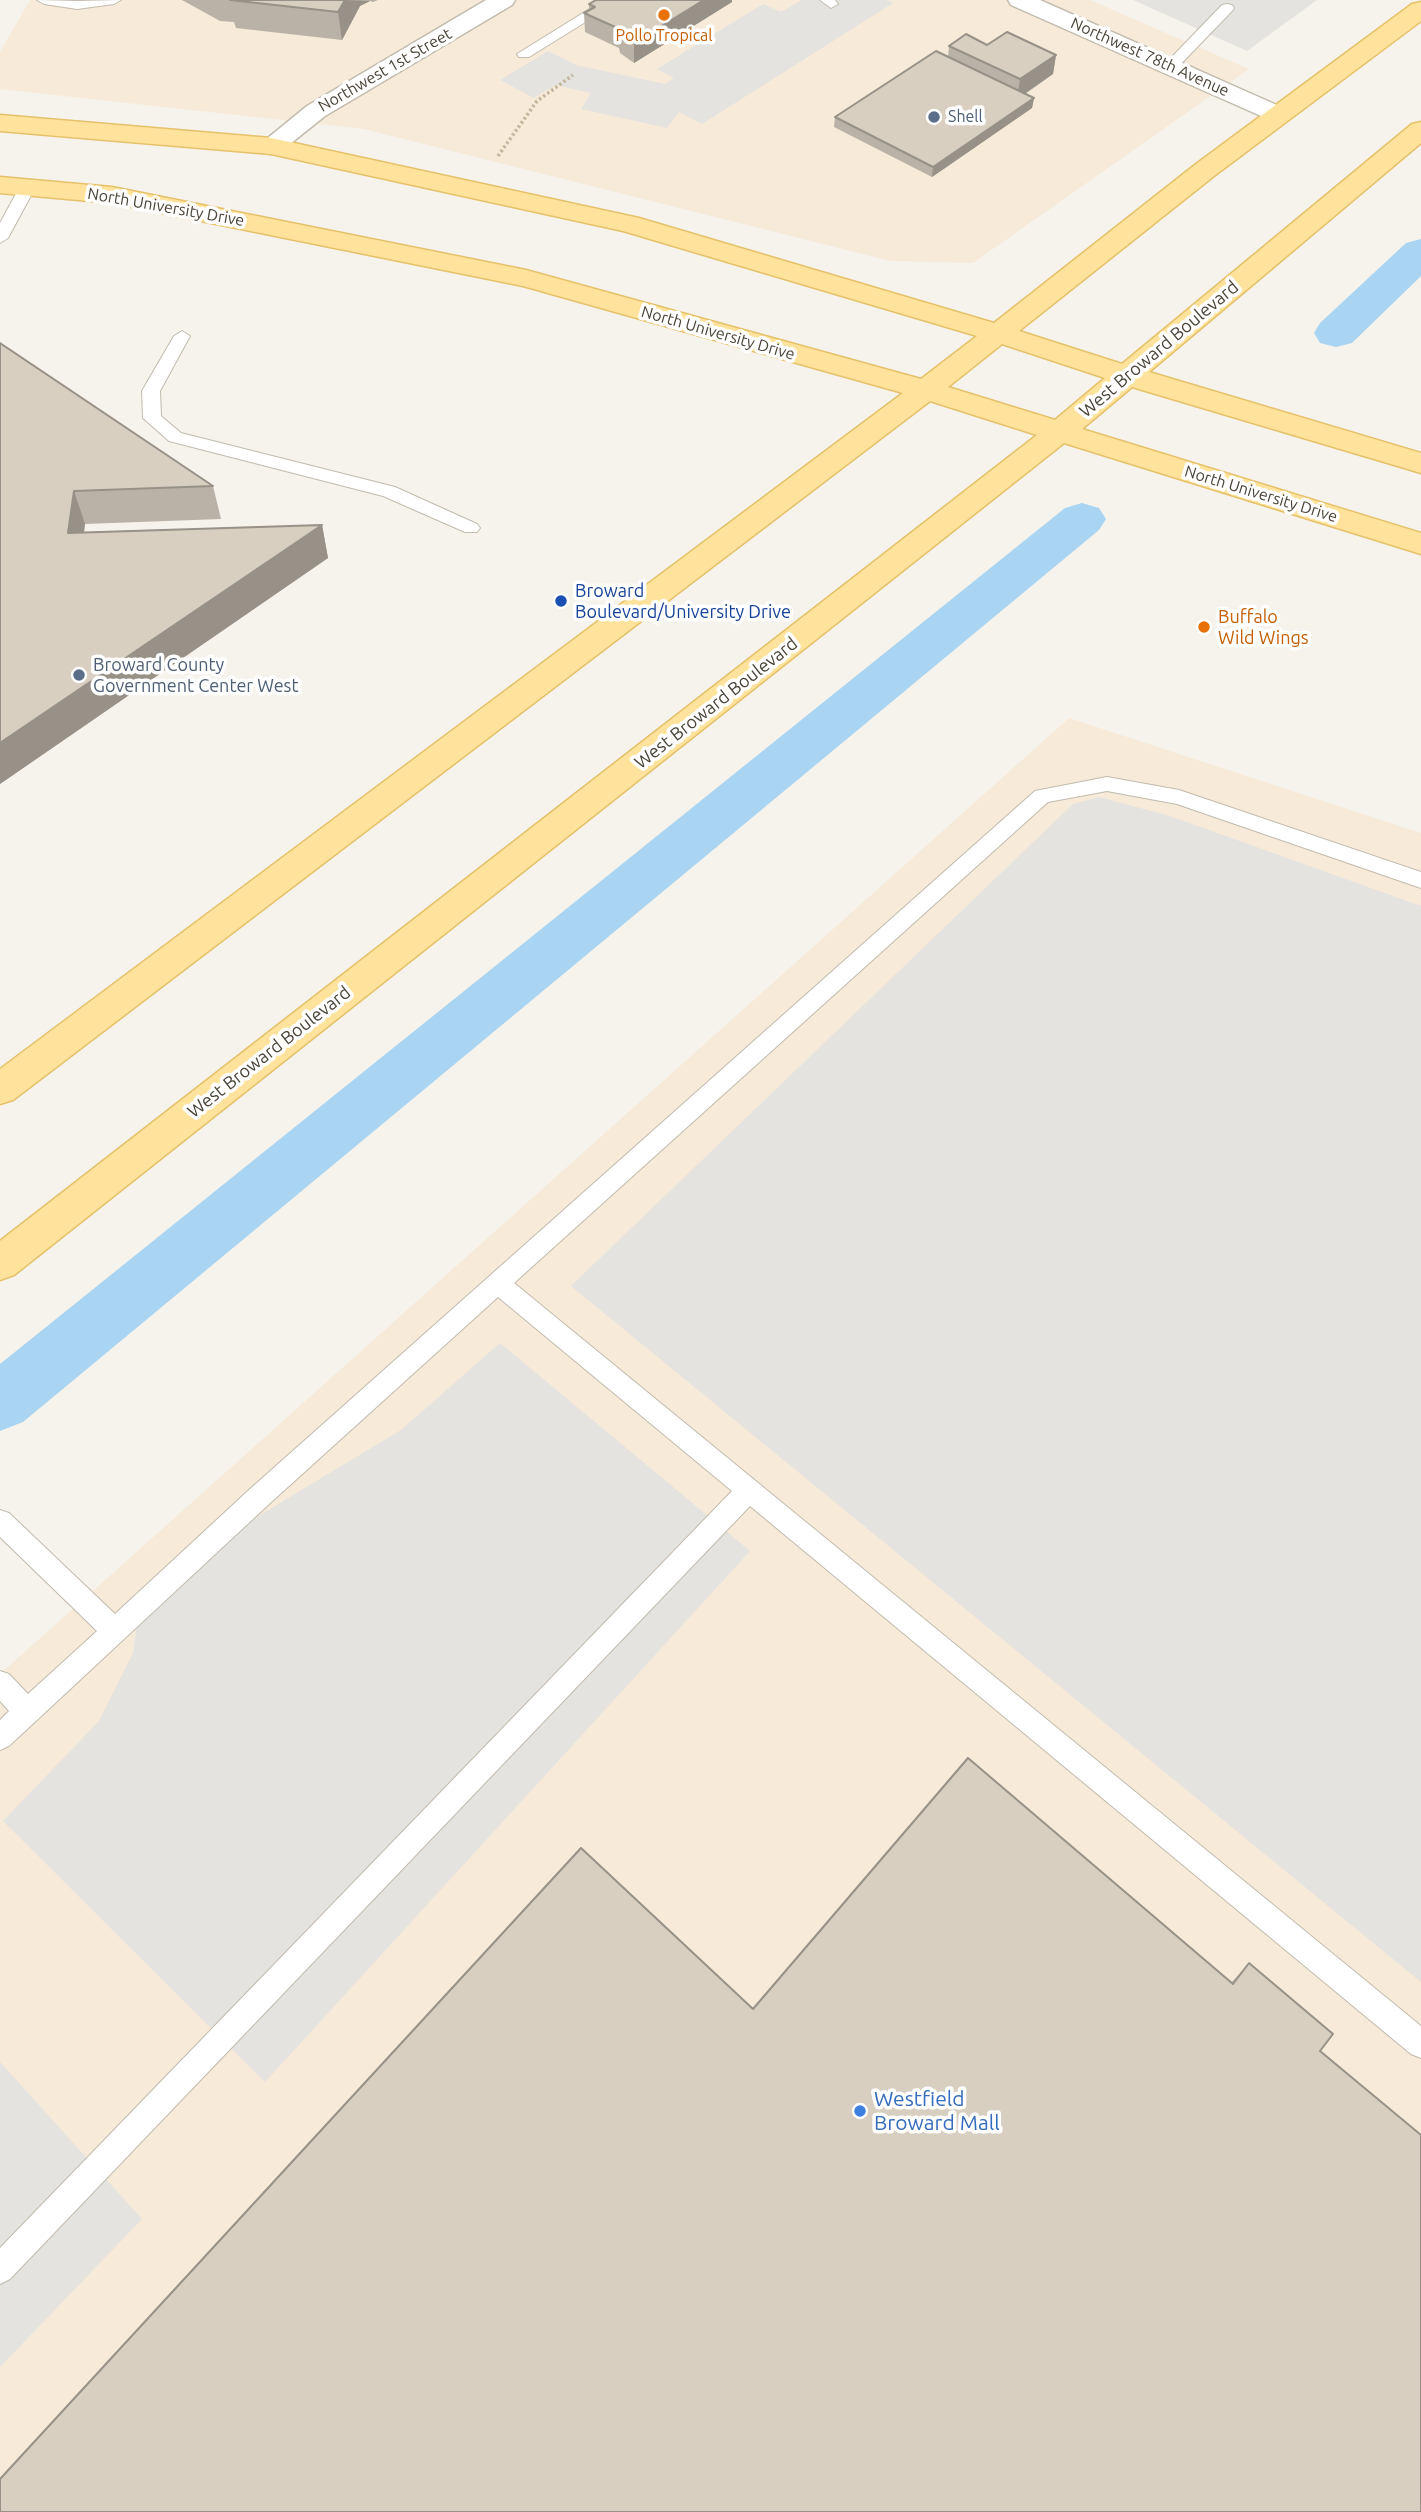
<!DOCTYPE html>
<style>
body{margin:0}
canvas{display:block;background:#f6f3ec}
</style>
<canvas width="1421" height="2512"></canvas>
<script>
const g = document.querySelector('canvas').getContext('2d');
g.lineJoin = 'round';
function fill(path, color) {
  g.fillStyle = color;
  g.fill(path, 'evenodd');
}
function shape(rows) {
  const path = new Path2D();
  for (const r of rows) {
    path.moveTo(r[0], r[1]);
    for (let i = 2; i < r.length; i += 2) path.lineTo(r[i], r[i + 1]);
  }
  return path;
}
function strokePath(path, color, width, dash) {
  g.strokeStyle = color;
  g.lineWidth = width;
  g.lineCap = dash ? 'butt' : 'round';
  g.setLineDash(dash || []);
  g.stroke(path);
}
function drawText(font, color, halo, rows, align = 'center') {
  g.font = font + ' Ubuntu,sans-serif';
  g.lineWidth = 7;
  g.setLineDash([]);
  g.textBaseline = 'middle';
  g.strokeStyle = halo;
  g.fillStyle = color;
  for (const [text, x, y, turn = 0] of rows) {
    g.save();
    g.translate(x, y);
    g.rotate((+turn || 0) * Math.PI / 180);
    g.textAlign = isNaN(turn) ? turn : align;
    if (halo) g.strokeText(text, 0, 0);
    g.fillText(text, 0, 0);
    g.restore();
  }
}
const commercial = shape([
 [30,0,1090,0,1249,69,973,263,891,261,364,129,0,89,0,52],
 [1069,718,1421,833,1421,2512,0,2512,0,1674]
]);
const parking = shape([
 [802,0,887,0,893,3,702,124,679,112,667,128,581,109,591,93,555,85,534,98,500,80,548,51,576,65,665,84,674,78,657,69,763,4,781,12],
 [1133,0,1317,0,1247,51],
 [1099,797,1170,816,1421,906,1421,1982,571,1286,1073,804],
 [500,1343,750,1551,265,2082,3,1821,99,1721,133,1653,141,1596,159,1576,401,1430],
 [0,2062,142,2219,0,2367]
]);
const canal = shape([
 [1421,239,1421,276,1352,343,1336,347,1320,343,1314,333,1320,323,1406,243,1421,239],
 [1082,503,1099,508,1106,519,1099,530,23,1422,0,1431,0,1364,1065,508,1082,503]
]);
const path = shape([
 [498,156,537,101,573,75]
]);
const lane = shape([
 [37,0,77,1,121,0,114,4,77,9,44,4,37,0],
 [604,0,621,0,529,57,519,57,517,54,604,0],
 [820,0,835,0,838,4,831,8,820,0],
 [1227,4,1232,5,1234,8,1232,11,1176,69,1166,69,1164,66,1166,63,1222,5,1227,4],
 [27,183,35,188,8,238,0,243,0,223,19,188,27,183],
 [182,331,190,336,160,391,161,416,181,433,395,487,477,524,480,528,477,532,465,532,383,496,169,441,143,418,142,391,174,336,182,331],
 [1107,777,1179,790,1421,872,1421,888,1177,804,1107,791,1048,802,514,1283,1421,2026,1421,2058,1411,2054,750,1506,10,2279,0,2284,0,2248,732,1491,498,1297,268,1505,9,1746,0,1750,0,1720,9,1711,0,1701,0,1671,9,1674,28,1694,97,1631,0,1537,0,1510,9,1513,115,1614,250,1489,1035,791,1107,777]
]);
const street = shape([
 [486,0,515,0,512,5,325,116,280,152,271,154,262,152,258,146,307,106,486,0],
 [1008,0,1040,0,1288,110,1292,115,1288,120,1279,123,1270,120,1011,5,1008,0]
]);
const primary = shape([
 [1421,2,1421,21,1214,176,1019,331,1122,364,1412,124,1421,122,1421,143,1149,372,1421,453,1421,473,1132,387,1082,429,1421,533,1421,554,1064,443,14,1275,0,1280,0,1241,1037,435,930,401,13,1100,0,1104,0,1069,903,393,523,286,112,203,0,193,0,177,112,187,526,270,921,379,977,336,623,231,271,154,0,131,0,115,271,138,639,218,994,323,1196,164,1412,4,1421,2],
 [1002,344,1105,378,1055,420,948,387,1002,344]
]);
const wall = shape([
 [182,0,378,0,373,2,370,1,360,6,342,40,236,28,234,22,220,21],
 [596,0,732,0,732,2,634,63,620,53,619,48,585,32,584,13,589,10,589,4],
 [987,45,1056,55,1053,74,1025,94,1034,98,1032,108,932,177,834,127,835,117,948,57,949,46],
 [0,343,213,486,221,519,85,524,84,533,322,525,328,558,0,784],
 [1249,1963,1320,2051,753,2009,1231,1983]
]);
const shadedWall = shape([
 [345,0,370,1,360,6,342,40,338,12],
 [704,0,732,0,732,2,634,63,634,43],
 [1056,55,1053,74,1017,99,1020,79],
 [1034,98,1032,108,932,177,933,167],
 [74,491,85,524,79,567,68,533],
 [322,525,328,558,0,784,0,743]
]);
const building = shape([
 [230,0,345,0,338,12,230,0],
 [596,0,704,0,634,43,619,34,624,31,584,13,595,7,589,4,596,0],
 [1007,32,1056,55,1020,79,949,46,966,34,987,45,1007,32],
 [936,51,1034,98,933,167,835,117,936,51],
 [0,343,213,486,74,491,68,533,322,525,0,743,0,343],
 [968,1758,1233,1984,1249,1963,1333,2034,1320,2051,1421,2135,1421,2512,0,2512,0,2479,581,1848,753,2009,968,1758]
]);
const markers = [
 [664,15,7,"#e8710a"],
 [934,117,7,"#5c6f8a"],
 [561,601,7,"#1a4fb4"],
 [1204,627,7,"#e8710a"],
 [79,675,7,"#5c6f8a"],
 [860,2111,7,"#3f7fe0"]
];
const farFoodnames = [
 ["Pollo Tropical",664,36]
];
const farStreetnames = [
 ["Northwest 78th Avenue",1150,57,24],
 ["Northwest 1st Street",385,70,-30],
 ["North University Drive",166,207,10],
 ["North University Drive",718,333,16],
 ["North University Drive",1261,494,17]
];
const farServicenames = [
 ["Shell",948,117]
];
const streetNames = [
 ["West Broward Boulevard",1159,349,-40],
 ["West Broward Boulevard",716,703,-38],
 ["West Broward Boulevard",269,1052,-38]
];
const transitNames = [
 ["Broward",575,591],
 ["Boulevard/University Drive",575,612]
];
const foodNames = [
 ["Buffalo",1218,617],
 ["Wild Wings",1218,638]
];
const serviceNames = [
 ["Broward County",93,665],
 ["Government Center West",93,686]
];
const nearShopnames = [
 ["Westfield",874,2099],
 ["Broward Mall",874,2123]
];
fill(commercial, '#f7ead8');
fill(parking, '#e5e3e0');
fill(canal, '#a9d4f2');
strokePath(lane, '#c2bbae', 2);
strokePath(street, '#c2bbae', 3);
strokePath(primary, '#e6c16a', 3);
strokePath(path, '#c4b79f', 3.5, [2.5, 2.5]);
fill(lane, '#fff');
fill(street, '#fff');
fill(primary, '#ffe39c');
fill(wall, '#bab2a6');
fill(shadedWall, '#979187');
fill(building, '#d8cfc1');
strokePath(building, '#979187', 2);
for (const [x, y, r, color] of markers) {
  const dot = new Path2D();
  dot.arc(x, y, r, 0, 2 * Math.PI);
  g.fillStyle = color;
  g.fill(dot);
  strokePath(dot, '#fff', 2.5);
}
drawText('16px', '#c56008', '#fff', farFoodnames);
drawText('16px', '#4b4439', '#fff', farStreetnames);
drawText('16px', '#4e5e75', '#fff', farServicenames, 'left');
drawText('18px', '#4b4439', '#fff', streetNames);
drawText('18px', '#164399', '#fff', transitNames, 'left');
drawText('18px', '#c56008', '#fff', foodNames, 'left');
drawText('18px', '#4e5e75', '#fff', serviceNames, 'left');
drawText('21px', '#366cbe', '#fff', nearShopnames, 'left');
</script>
